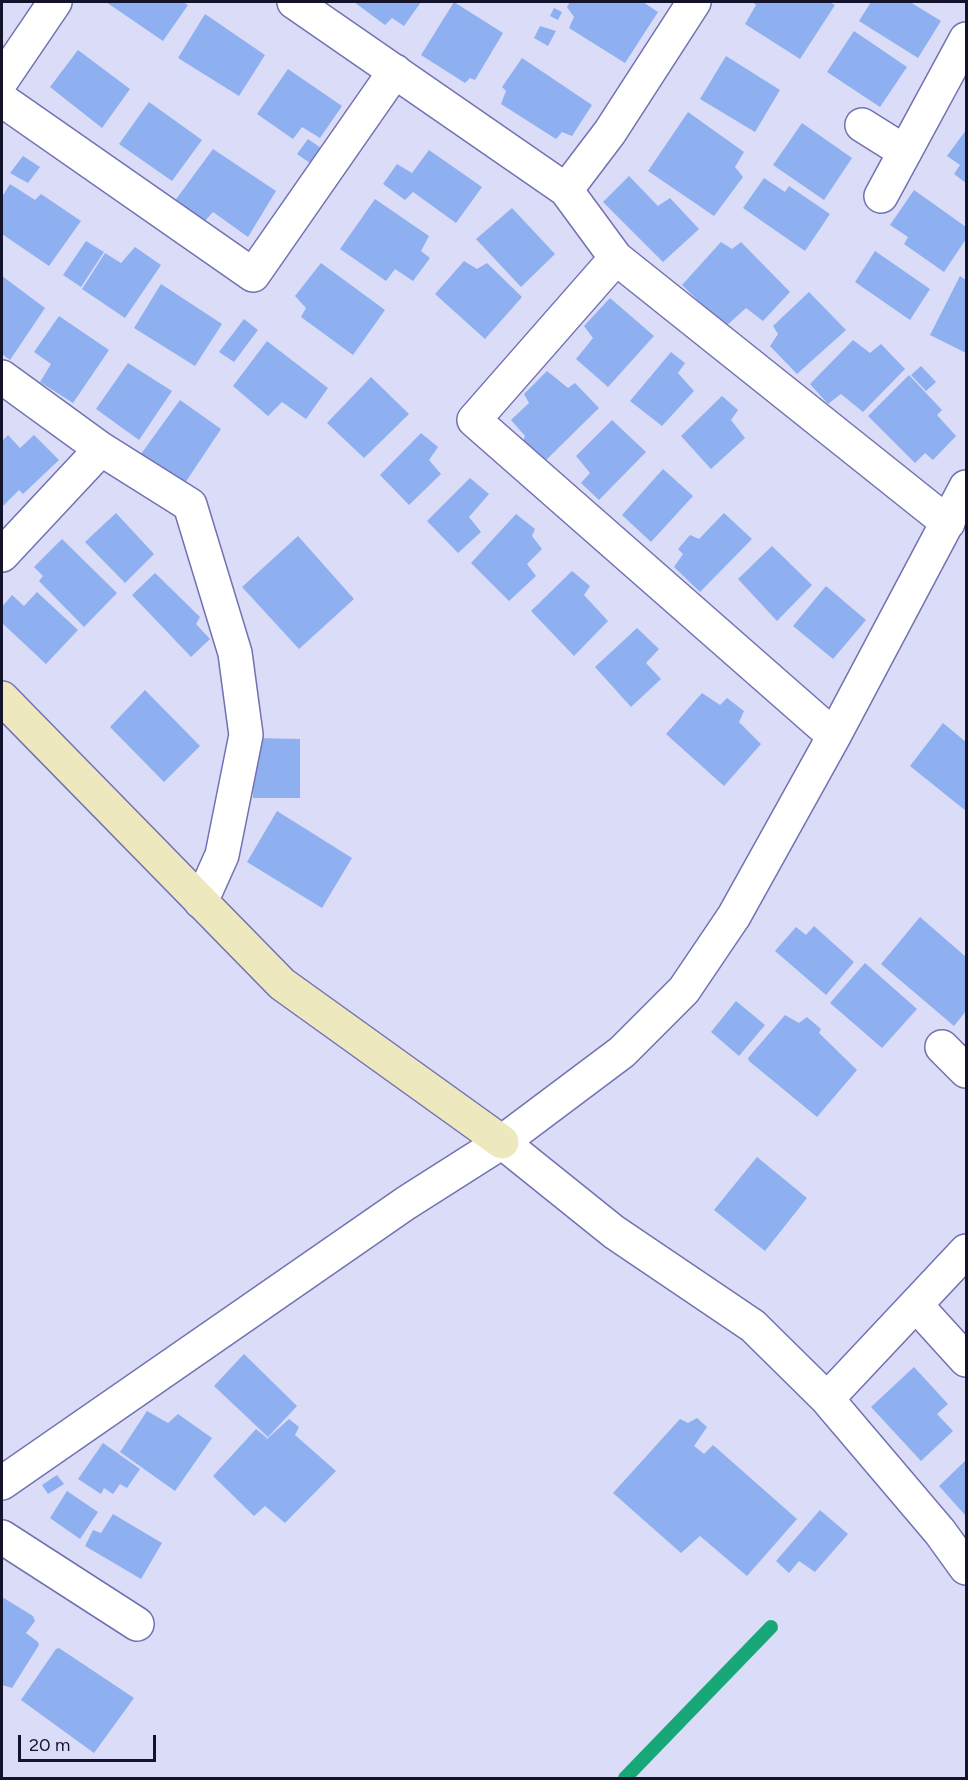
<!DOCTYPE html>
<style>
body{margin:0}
#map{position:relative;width:968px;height:1780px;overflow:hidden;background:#dadcf8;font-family:Figtree,sans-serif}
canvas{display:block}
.frame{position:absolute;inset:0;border:3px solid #14132c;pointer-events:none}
.scale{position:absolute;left:18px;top:1735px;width:138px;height:27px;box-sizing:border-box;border:3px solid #14132c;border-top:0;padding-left:8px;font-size:18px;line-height:21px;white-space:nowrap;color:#14132c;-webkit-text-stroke:4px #dadcf8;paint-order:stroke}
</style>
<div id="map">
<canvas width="968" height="1780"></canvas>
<div class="frame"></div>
<div class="scale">20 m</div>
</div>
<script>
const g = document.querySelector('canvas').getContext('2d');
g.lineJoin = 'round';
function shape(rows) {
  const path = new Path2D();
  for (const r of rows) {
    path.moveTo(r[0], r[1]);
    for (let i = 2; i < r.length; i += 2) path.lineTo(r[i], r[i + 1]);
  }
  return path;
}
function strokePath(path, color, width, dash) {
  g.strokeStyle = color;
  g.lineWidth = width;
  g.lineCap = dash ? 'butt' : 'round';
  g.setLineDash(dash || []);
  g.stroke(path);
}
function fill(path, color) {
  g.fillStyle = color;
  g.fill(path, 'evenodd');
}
const stream = shape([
 [625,1778,771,1627]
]);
const building = shape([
 [106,2,183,2,188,5,163,41],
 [354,2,421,2,404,26,392,18,385,25],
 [454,2,503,33,475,80,470,78,465,83,421,55],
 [570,2,643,2,658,12,625,63,569,28,574,17,567,7],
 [753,2,829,2,835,5,800,59,745,24,756,5],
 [871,2,910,2,941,21,918,58,859,21],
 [554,8,562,12,558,20,550,16],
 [205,14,265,55,239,96,178,58],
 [540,26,556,31,548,46,534,38],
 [854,31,907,67,880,107,827,72],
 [78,50,130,89,102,128,50,87],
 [726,56,780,90,755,132,700,99],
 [522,58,592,105,572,136,562,132,556,139,501,104,506,91,502,87],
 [288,69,342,106,320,138,302,127,293,139,257,114],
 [149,102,202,140,172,181,119,144],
 [688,112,744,152,735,167,743,177,714,216,648,171],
 [802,123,852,158,824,200,773,165],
 [966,130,966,183,954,174,960,165,947,156],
 [308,139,321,148,310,163,297,154],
 [213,149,276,191,248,237,213,212,204,222,174,202],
 [429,150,482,187,456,223,413,192,405,200,383,184,397,164,412,173],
 [23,156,40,167,28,183,10,173],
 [629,176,658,206,670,198,699,229,663,262,603,202],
 [764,178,785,192,789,186,830,214,805,251,743,208],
 [10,184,35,200,41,194,81,221,49,266,2,234,2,197],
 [914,190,966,227,966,239,944,272,904,244,908,237,890,225],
 [375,199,429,236,421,251,430,258,413,281,395,269,386,281,340,249],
 [512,208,555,254,521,287,476,239],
 [86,241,104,252,81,287,63,275],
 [721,242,732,249,741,242,790,292,763,321,746,308,725,327,682,285],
 [135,247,161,265,125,318,82,289,105,253,121,263],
 [875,251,930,289,910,320,855,282],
 [464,261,477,269,487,263,522,297,485,339,435,294],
 [321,263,385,310,353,355,301,317,306,308,295,296],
 [2,276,45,308,10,360,2,354],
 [960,276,966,280,966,353,930,335],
 [161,284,222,324,195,366,134,328],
 [809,292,846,330,797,374,770,346,778,334,773,326],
 [610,298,654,336,608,387,576,359,593,338,584,326],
 [59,316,109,350,73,403,40,382,51,364,34,352],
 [244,319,258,330,234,362,219,352],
 [853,340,870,353,881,344,905,369,863,412,841,394,828,404,810,384],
 [267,341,328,388,306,419,282,402,268,416,233,386],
 [671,352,685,363,678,373,694,391,662,426,630,401],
 [128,363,172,391,139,440,96,409],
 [921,366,936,382,926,391,911,375],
 [547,371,568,388,575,383,599,408,544,462,523,441,525,436,511,420,529,403,524,394],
 [909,375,942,410,937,415,956,436,933,460,925,453,915,463,868,416],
 [371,377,409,414,364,458,327,423],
 [722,396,738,410,731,420,745,438,711,469,681,436],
 [180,400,221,429,185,483,141,454],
 [612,420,646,452,599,500,581,483,590,473,576,456],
 [421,433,438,447,429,460,441,474,409,505,380,475],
 [8,435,20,448,34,435,59,460,23,494,19,490,2,507,2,441],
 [663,469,693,496,651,542,622,515],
 [470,478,489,494,469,517,481,532,458,553,427,521],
 [116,513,154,554,125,583,85,542],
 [724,513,752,539,700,592,674,567,683,554,678,549,690,535,699,539],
 [516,514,535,529,532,536,542,549,527,564,536,576,509,601,471,563],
 [298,536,354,599,299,649,242,587],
 [62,539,117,593,84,627,39,581,43,576,34,567],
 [772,546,812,585,777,621,738,579],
 [572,571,590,586,584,595,608,621,574,656,531,611],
 [155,573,200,617,196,624,210,639,191,657,132,595],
 [826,586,866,620,833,659,793,626],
 [37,592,78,630,46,664,2,623,2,607,12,595,24,606],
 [637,628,659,649,646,663,661,679,631,707,595,667],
 [145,690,200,746,164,782,110,727],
 [702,693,720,705,727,698,744,711,739,722,761,744,724,786,666,734],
 [943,723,966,742,966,811,910,766],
 [254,738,300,739,300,798,253,798],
 [277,811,352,858,322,908,247,862],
 [920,917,966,957,966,1011,954,1026,881,964],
 [814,926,854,962,826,995,775,951,796,927,806,935],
 [865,963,917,1009,882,1048,830,1003],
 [736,1001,765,1025,739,1056,711,1032],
 [785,1015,799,1023,807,1017,821,1029,819,1033,857,1070,817,1117,749,1061,748,1058],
 [757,1157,807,1198,765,1251,714,1210],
 [244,1354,297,1406,268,1437,214,1386],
 [914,1367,948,1404,937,1414,953,1431,921,1461,871,1407],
 [147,1411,168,1423,178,1414,212,1438,175,1491,120,1452],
 [697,1418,707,1427,694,1446,704,1454,713,1445,797,1519,747,1576,700,1536,681,1553,613,1493,680,1419,688,1423],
 [289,1419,299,1427,295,1435,336,1471,285,1523,265,1506,254,1516,213,1476,256,1429,267,1438,266,1440,268,1438,272,1442,268,1438],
 [103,1443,140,1469,127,1488,120,1484,113,1494,104,1488,101,1494,78,1479],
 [966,1460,966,1516,939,1486],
 [57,1475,64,1484,48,1494,42,1485],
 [67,1491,98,1512,80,1539,50,1518],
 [820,1510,848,1534,815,1572,799,1561,789,1573,776,1561],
 [113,1514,162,1543,141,1579,85,1546,93,1530,101,1533],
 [2,1597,33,1616,35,1621,26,1633,38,1642,39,1645,12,1688,2,1685],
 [59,1648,134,1698,94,1753,21,1700,56,1649]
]);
const street = shape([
 [294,2,566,190,616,258,948,523],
 [2,80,55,2],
 [2,100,253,275,395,71],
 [862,125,905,152],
 [566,190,610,132,694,2],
 [881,196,966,39],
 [616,258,474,420,834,736],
 [2,377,101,449,190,505,235,653,246,735,222,855,201,902],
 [2,555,101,449],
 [942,1047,966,1071],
 [502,1142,614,1232,753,1326,827,1399,940,1532,966,1568],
 [916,1305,966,1360],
 [827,1399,966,1251],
 [2,1483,406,1203,502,1142,622,1052,684,990,734,916,834,736,966,487],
 [2,1537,137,1624]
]);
const secondary = shape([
 [2,698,282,984,502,1142]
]);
strokePath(stream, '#18a877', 14);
fill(building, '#8eb0f0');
strokePath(street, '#7271b1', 36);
strokePath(secondary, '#7271b1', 36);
strokePath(street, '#fff', 33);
strokePath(secondary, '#ede8bd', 33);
</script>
